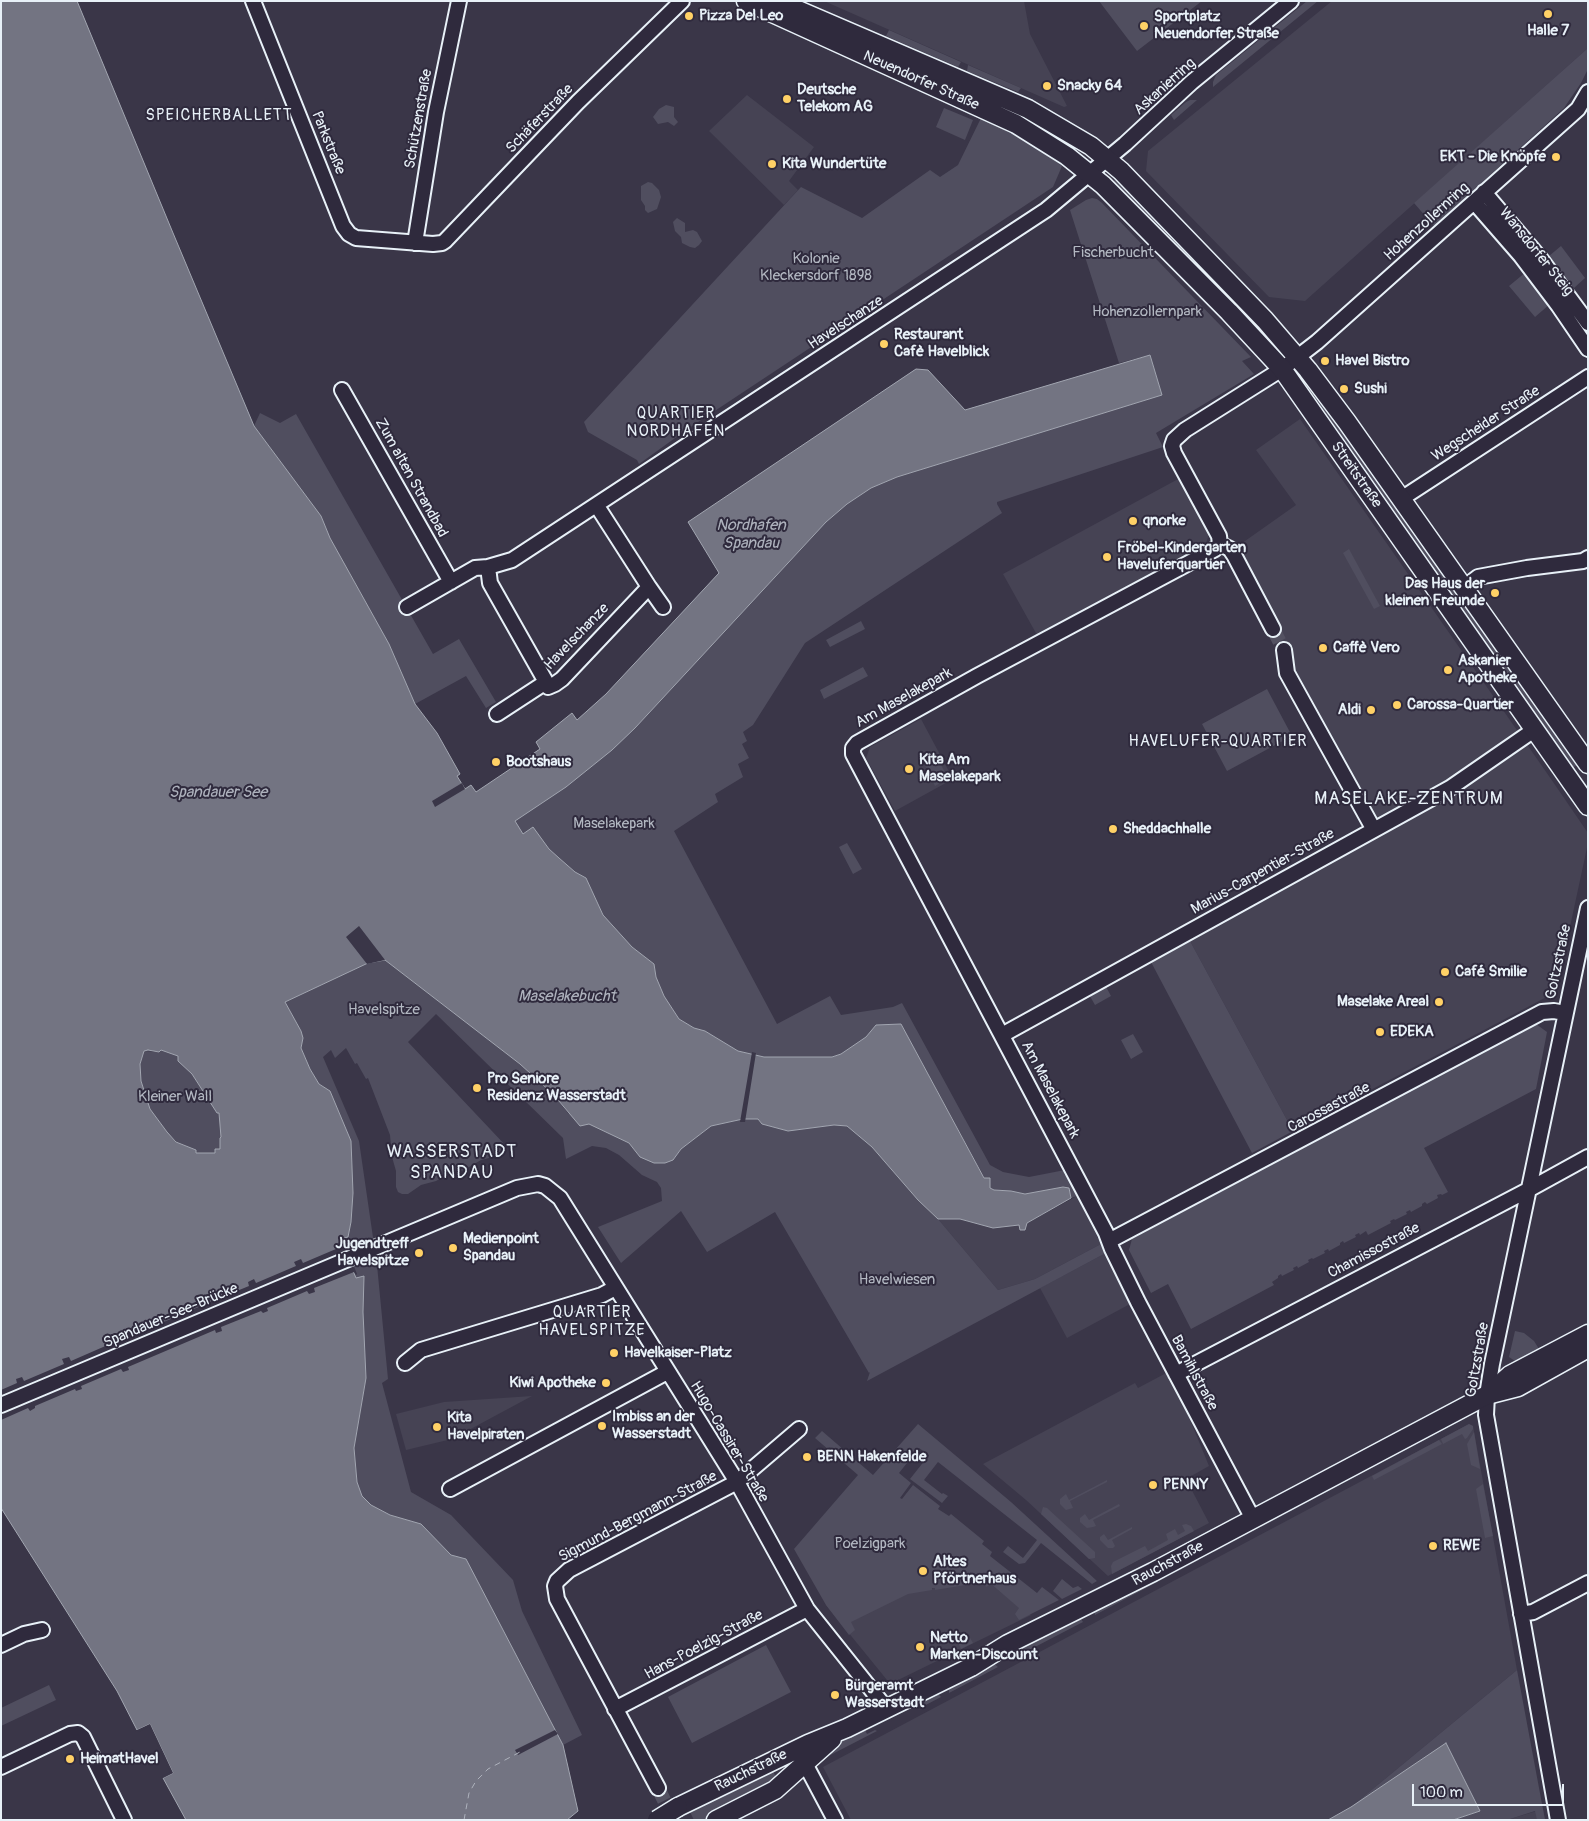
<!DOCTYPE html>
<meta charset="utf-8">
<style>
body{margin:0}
#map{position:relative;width:1589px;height:1821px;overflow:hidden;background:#3a3648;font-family:Pangolin,sans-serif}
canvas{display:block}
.frame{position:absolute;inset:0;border:2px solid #e8f1f8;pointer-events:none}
.scale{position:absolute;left:1412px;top:1784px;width:152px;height:22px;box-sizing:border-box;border:2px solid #e8f1f8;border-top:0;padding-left:6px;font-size:15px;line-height:18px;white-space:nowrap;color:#e8f1f8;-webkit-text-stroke:4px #2f2a3d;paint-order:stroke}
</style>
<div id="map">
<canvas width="1589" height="1821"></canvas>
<div class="frame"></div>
<div class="scale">100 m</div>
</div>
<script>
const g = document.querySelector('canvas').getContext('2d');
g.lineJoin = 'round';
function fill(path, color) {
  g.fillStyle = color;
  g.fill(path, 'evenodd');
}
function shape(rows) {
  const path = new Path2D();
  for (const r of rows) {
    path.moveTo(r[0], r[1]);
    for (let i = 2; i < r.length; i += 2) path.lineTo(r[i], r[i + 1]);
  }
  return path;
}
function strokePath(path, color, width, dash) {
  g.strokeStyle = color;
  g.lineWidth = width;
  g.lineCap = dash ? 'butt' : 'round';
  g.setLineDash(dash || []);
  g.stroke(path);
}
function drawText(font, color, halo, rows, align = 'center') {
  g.font = font + ' Pangolin,sans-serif';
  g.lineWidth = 4;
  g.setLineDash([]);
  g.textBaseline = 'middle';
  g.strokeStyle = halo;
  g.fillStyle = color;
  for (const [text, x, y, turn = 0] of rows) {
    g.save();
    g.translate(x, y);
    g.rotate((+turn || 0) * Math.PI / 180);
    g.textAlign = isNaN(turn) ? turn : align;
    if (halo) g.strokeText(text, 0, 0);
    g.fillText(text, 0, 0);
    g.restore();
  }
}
const built = shape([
 [824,1,1024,1,1030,34,1067,106,1064,107],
 [1332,1,1588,1,1588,48,1305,301,1269,297,1146,171,1148,151],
 [747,95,814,147,789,181,798,190,784,205,709,131],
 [1300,419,1551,779,1588,833,1588,843,1556,992,1293,1131,1190,941,1384,832,1260,615,1228,553,1296,505,1256,450],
 [1180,478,1209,533,1206,544,1037,635,1003,574],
 [921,719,953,779,895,811,866,758,870,747],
 [1077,1196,1101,1244,1035,1279,998,1290,938,1219,960,1219,993,1228,1020,1224,1020,1230,1025,1230,1027,1223],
 [1104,1254,1130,1304,1067,1338,1040,1288],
 [1170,1371,1209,1466,1186,1479,1209,1523,1108,1576,1026,1500,983,1464,1135,1383,1138,1388],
 [532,1396,452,1439,406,1450,396,1414,444,1402],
 [1469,1424,1473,1426,1517,1670,1351,1807,1328,1820,851,1820,823,1767],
 [986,1580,1020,1608,1031,1615,894,1682,887,1680,826,1605],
 [1543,1809,1545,1820,1507,1820]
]);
const green = shape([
 [1099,1,1202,1,1137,51],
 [1307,1,1318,1,1213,87,1213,82,1216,75],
 [889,30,961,62,958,67,886,36],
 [1588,48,1588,69,1581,83,1564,108,1434,226,1414,203],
 [968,65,1021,88,1018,92,967,71],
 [1190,100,1197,100,1174,120,1171,115,1186,102],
 [666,105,674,107,674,117,678,122,674,126,668,122,658,124,653,117,659,109],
 [944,108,973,120,965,140,936,127],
 [981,118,1035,146,1062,166,1053,187,689,428,639,464,637,460,588,432,584,422,801,187,862,218,930,170,940,177,958,165],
 [1115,180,1154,216,1280,342,1275,347,1111,184],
 [648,182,652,183,659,190,661,197,657,209,648,213,645,210,645,206,641,200,641,186],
 [1092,198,1097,199,1102,203,1251,357,1242,361,1254,374,1156,433,1163,447,997,502,997,504,1002,513,805,643,753,725,743,732,747,741,742,744,749,758,738,764,743,777,715,794,718,802,674,831,777,1024,830,996,841,1015,893,1007,902,1003,990,1165,1003,1172,1029,1177,1065,1170,1064,1174,1067,1176,1077,1196,1071,1198,1069,1188,1063,1187,1025,1194,1011,1191,994,1190,990,1188,901,1024,876,1025,866,1037,841,1054,832,1057,764,1057,738,1051,705,1031,694,1028,679,1019,664,996,656,977,654,964,632,947,603,915,586,878,575,872,559,858,549,849,533,828,523,834,514,821,566,787,635,728,826,522,847,504,871,488,897,477,1162,395,1150,355,1119,363,1070,210,1086,200],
 [677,218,685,223,685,232,693,230,697,232,702,241,699,245,695,248,690,247,682,243,681,237,675,231,673,222],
 [1561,246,1585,278,1574,288,1549,256],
 [1526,272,1550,304,1535,317,1509,286],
 [1305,378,1578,762,1577,765,1571,769,1299,383],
 [260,413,280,423,296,414,433,654,459,639,496,702,486,708,466,676,415,704,389,644,330,538,321,516,254,426],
 [1349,549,1380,606,1374,609,1343,553],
 [861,621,865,629,830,647,826,640],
 [863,667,868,676,824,699,820,690],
 [1267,689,1292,736,1227,771,1202,724],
 [933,755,936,756,947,776,945,780,935,786,923,761,925,757],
 [847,843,862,869,853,874,839,847],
 [1190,941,1293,1131,1252,1153,1151,962],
 [385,960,520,1064,553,1094,568,1113,629,1143,640,1157,673,1160,681,1149,711,1126,743,1119,758,1119,762,1124,788,1131,834,1125,847,1126,872,1147,918,1200,938,1219,998,1290,1035,1279,1101,1244,1104,1254,867,1381,870,1372,869,1373,775,1212,707,1252,681,1211,621,1263,598,1227,662,1201,661,1188,657,1182,642,1175,619,1155,606,1148,592,1146,566,1159,563,1138,436,1014,408,1042,507,1147,497,1156,481,1160,464,1170,450,1173,436,1181,421,1185,408,1194,402,1194,398,1192,396,1187,396,1171,392,1157,390,1135,368,1078,366,1079,357,1063,355,1064,346,1048,335,1058,331,1050,323,1057,359,1141,377,1265,388,1379,382,1383,411,1492,451,1515,513,1580,522,1611,582,1735,563,1745,466,1560,451,1555,421,1524,390,1515,371,1505,362,1496,357,1482,354,1448,366,1378,363,1312,364,1277,356,1279,340,1239,347,1235,351,1222,353,1193,351,1141,330,1091,319,1084,310,1069,301,1048,303,1038,301,1031,285,1002,368,963],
 [1103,981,1111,996,1095,1005,1087,991],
 [1536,1024,1547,1032,1536,1089,1424,1148,1448,1192,1442,1195,1441,1194,1437,1195,1438,1198,1427,1204,1425,1202,1422,1204,1422,1206,1411,1212,1410,1210,1406,1212,1407,1214,1395,1220,1394,1219,1390,1221,1391,1223,1368,1235,1366,1231,1360,1235,1359,1233,1355,1235,1356,1237,1344,1243,1343,1241,1340,1243,1340,1245,1329,1251,1328,1249,1324,1251,1325,1253,1313,1259,1312,1258,1308,1260,1309,1262,1298,1268,1297,1266,1293,1268,1294,1270,1282,1276,1281,1274,1278,1276,1278,1278,1272,1282,1274,1285,1191,1329,1168,1284,1151,1293,1129,1250,1132,1239],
 [1133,1034,1143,1052,1131,1059,1121,1040],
 [160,1049,178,1056,178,1061,192,1074,217,1113,219,1113,221,1137,220,1138,220,1149,215,1153,196,1153,196,1150,177,1142,167,1132,150,1109,141,1081,140,1064,144,1051,159,1052],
 [1515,1331,1524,1333,1534,1341,1539,1349,1515,1361,1509,1357],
 [918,1424,1011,1502,1097,1581,1092,1584,1041,1543,1025,1563,1019,1564,1003,1552,1008,1546,1023,1558,1037,1540,938,1462,924,1480,942,1494,943,1493,948,1496,942,1503,910,1479,929,1455,919,1448,899,1473,911,1483,900,1498,902,1499,913,1485,940,1506,938,1509,949,1516,951,1514,984,1541,982,1544,992,1552,990,1556,1037,1593,1042,1587,1059,1600,1019,1620,1015,1614,1019,1608,991,1584,986,1587,984,1582,935,1590,935,1588,932,1588,932,1590,908,1594,851,1622,855,1630,849,1635,826,1605,794,1549,858,1475,815,1438,822,1431,873,1475],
 [1469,1424,1473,1426,1473,1429,1467,1438,1465,1439,1462,1434,1443,1444,1441,1439],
 [1474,1432,1480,1468,1480,1469,1471,1465,1467,1444],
 [1439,1440,1442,1444,1374,1480,1372,1476],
 [1107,1480,1107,1482,1070,1501,1073,1508,1066,1510,1060,1504,1060,1499,1066,1494,1069,1500],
 [1336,1481,1340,1485,1261,1527,1262,1524],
 [1483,1484,1493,1536,1485,1538,1476,1489],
 [1119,1504,1120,1506,1093,1520,1096,1526,1093,1527,1087,1528,1080,1522,1080,1518,1085,1514,1089,1520],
 [1043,1507,1047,1508,1095,1552,1095,1558,1089,1559,1041,1514],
 [1186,1524,1191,1526,1194,1531,1112,1574,1111,1566,1113,1562,1145,1546,1148,1551,1168,1540,1166,1534,1175,1529,1178,1535,1185,1531,1182,1525],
 [1250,1526,1255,1530,1214,1552,1213,1546],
 [1132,1527,1132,1529,1112,1540,1115,1546,1113,1548,1108,1548,1100,1540,1100,1537,1104,1534,1108,1540],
 [1195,1556,1199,1560,1095,1615,1093,1608],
 [1062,1579,1073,1588,1078,1586,1082,1589,1062,1599,1053,1591],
 [1078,1615,1083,1622,1008,1661,1006,1651],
 [966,1635,969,1636,973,1643,961,1649,957,1640],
 [766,1645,791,1692,692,1743,668,1697],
 [991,1661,998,1667,949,1693,949,1687],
 [1517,1670,1545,1820,1537,1820,1535,1811,1507,1820,1453,1820,1480,1811,1351,1807],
 [49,1685,56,1700,1,1726,1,1708],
 [937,1693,941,1697,920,1708,918,1703],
 [865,1730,867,1734,875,1730,877,1731,815,1763,825,1750],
 [771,1767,778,1781,768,1789,705,1820,694,1820,688,1808]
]);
const water = shape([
 [1,1,77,1,173,233,254,426,321,516,330,538,389,644,415,704,437,733,460,774,457,776,465,789,471,785,476,792,540,749,536,742,572,713,577,720,606,694,719,573,688,522,916,369,928,370,965,410,1150,355,1162,395,897,477,871,488,847,504,826,522,635,728,612,750,566,787,515,821,523,834,533,827,549,849,559,858,575,872,586,878,603,915,632,947,654,964,656,977,664,996,679,1019,694,1028,705,1031,738,1051,764,1057,832,1057,841,1054,866,1037,876,1025,901,1024,984,1178,990,1178,990,1188,994,1190,1011,1191,1025,1194,1063,1187,1069,1188,1071,1198,1027,1223,1025,1230,1020,1230,1019,1225,993,1228,960,1219,938,1219,918,1200,872,1147,847,1126,834,1125,788,1131,762,1124,758,1119,743,1119,711,1126,681,1149,673,1160,665,1163,654,1163,640,1157,629,1143,589,1124,580,1126,553,1094,520,1064,385,960,368,963,285,1002,301,1031,303,1038,301,1048,310,1069,319,1084,330,1091,351,1141,353,1193,351,1222,348,1237,340,1239,356,1278,364,1276,363,1312,366,1378,354,1448,357,1482,362,1496,371,1505,390,1515,421,1524,451,1555,466,1559,563,1745,578,1811,567,1820,186,1820,163,1778,173,1773,150,1724,137,1730,117,1691,1,1508,1,1],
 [148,1050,159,1052,161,1050,178,1056,178,1061,192,1074,217,1113,219,1113,221,1137,220,1138,220,1149,215,1149,215,1153,196,1153,196,1150,176,1142,167,1132,150,1109,141,1081,140,1064,144,1051,148,1050],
 [1446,1743,1480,1811,1453,1820,1328,1820,1351,1807,1446,1743]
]);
const pier = shape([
 [462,783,465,789,435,807,432,801],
 [359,926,385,960,367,964,346,937],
 [752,1052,756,1053,745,1122,740,1122],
 [344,1241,357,1274,356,1275,354,1272,314,1288,315,1292,309,1294,307,1291,267,1308,268,1311,263,1313,261,1311,221,1327,222,1331,216,1333,215,1330,128,1367,129,1370,123,1372,121,1369,81,1386,82,1389,76,1391,75,1389,35,1406,35,1408,30,1411,28,1408,1,1420,1,1390,17,1383,16,1379,22,1377,24,1381,64,1364,62,1359,69,1357,71,1361,110,1344,109,1339,114,1337,117,1342,203,1305,202,1301,208,1299,210,1302,249,1286,248,1282,254,1279,256,1283,296,1266,294,1262,301,1259,303,1263,343,1246,342,1242],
 [150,1724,173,1773,161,1779,162,1776,170,1772,149,1727,138,1732,135,1731],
 [555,1730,558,1734,518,1755,515,1750]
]);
const ferry = shape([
 [464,1820,469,1793,476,1781,488,1769,520,1752]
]);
const minorTunnel = shape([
 [1273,629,1284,650],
 [658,1788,674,1820]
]);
const minor = shape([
 [253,1,343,226,349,234,356,238,433,244,442,243,445,241,578,102,682,1],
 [1484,192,1540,258,1588,323],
 [1474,202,1521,256,1558,305,1588,349],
 [415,243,436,112,459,1],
 [342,390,451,582],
 [1401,499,1588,377],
 [1220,544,1230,549,1234,555,1273,629],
 [488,567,490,583,546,682,548,687,555,684,562,679,649,587,597,506],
 [649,587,663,607],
 [1464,588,1478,577,1527,568,1583,561,1588,558],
 [407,607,475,568,488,567,512,560,1046,210,1125,144,1192,82,1291,1],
 [1284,650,1287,673,1374,830],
 [497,714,546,682],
 [1002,1035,1450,788,1534,730],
 [1109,1241,1542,1012,1554,1011,1565,1013],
 [405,1363,421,1350,602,1295,615,1288],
 [1176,1374,1528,1190,1588,1157],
 [1,1405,517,1188,538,1184,545,1186,560,1198,737,1482,807,1609,886,1708],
 [450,1489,667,1372],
 [1253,1519,1138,1302,1112,1249,1106,1233,853,754,853,748,857,743,977,676,1215,549,1220,544,1219,536,1174,453,1172,446,1174,440,1185,430,1282,369,1317,342,1578,109,1588,92],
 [1521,1614,1533,1612,1588,1583],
 [1,1645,24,1634,42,1630],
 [615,1709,807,1609],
 [801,1756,835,1820],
 [1,1767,70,1734,78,1733,83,1737,124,1820],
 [658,1788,557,1599,555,1586,557,1581,569,1570,737,1482,799,1429],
 [1558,1820,1486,1415,1487,1395,1492,1364,1588,908]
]);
const major = shape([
 [746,1,1016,124,1067,156,1103,185,1229,312,1282,369,1588,806],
 [777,1,1028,109,1091,146,1121,171,1265,320,1308,370,1347,422,1588,764],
 [1491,1392,1510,1375,1588,1334],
 [678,1807,808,1744,847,1728,971,1667,1008,1644,1153,1572,1487,1395,1518,1387,1588,1348],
 [716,1820,775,1790,832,1739]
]);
const majorBridge = shape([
 [657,1820,678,1807]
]);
const markers = [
 [1548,14,5,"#ffd166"],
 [689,16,5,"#ffd166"],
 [1144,26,5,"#ffd166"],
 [1047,86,5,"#ffd166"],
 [787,99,5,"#ffd166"],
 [1556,157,5,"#ffd166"],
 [772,164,5,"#ffd166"],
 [884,344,5,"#ffd166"],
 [1325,361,5,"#ffd166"],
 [1344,389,5,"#ffd166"],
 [1133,521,5,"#ffd166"],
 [1107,557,5,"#ffd166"],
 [1495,593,5,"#ffd166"],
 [1323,648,5,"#ffd166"],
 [1448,670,5,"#ffd166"],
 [1397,705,5,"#ffd166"],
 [1371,710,5,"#ffd166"],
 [496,762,5,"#ffd166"],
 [909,769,5,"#ffd166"],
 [1113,829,5,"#ffd166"],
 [1445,972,5,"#ffd166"],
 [1439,1002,5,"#ffd166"],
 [1380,1032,5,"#ffd166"],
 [477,1088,5,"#ffd166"],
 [453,1248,5,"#ffd166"],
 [419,1253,5,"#ffd166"],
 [614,1353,5,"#ffd166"],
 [606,1383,5,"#ffd166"],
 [602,1426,5,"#ffd166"],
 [437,1427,5,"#ffd166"],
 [807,1457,5,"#ffd166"],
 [1153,1485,5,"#ffd166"],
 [1433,1546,5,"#ffd166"],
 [923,1571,5,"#ffd166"],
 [920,1647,5,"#ffd166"],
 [835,1695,5,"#ffd166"],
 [70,1759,5,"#ffd166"]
];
const poiNames = [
 ["Pizza Del Leo",699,16],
 ["Sportplatz",1154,17],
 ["Neuendorfer Straße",1154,34],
 ["Halle 7",1548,31,"center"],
 ["Snacky 64",1057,86],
 ["Deutsche",797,90],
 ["Telekom AG",797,107],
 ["EKT - Die Knöpfe",1546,157,"right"],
 ["Kita Wundertüte",782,164],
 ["Restaurant",894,335],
 ["Cafè Havelblick",894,352],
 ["Havel Bistro",1335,361],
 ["Sushi",1354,389],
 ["qnorke",1143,521],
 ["Fröbel-Kindergarten",1117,548],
 ["Haveluferquartier",1117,565],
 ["Das Haus der",1485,584,"right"],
 ["kleinen Freunde",1485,601,"right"],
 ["Caffè Vero",1333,648],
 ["Askanier",1458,661],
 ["Apotheke",1458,678],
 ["Carossa-Quartier",1407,705],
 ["Aldi",1361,710,"right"],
 ["Kita Am",919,760],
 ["Maselakepark",919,777],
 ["Bootshaus",506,762],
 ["Sheddachhalle",1123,829],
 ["Café Smilie",1455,972],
 ["Maselake Areal",1429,1002,"right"],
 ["EDEKA",1390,1032],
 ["Pro Seniore",487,1079],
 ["Residenz Wasserstadt",487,1096],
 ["Medienpoint",463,1239],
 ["Spandau",463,1256],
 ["Jugendtreff",409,1244,"right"],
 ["Havelspitze",409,1261,"right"],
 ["Havelkaiser-Platz",624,1353],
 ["Kiwi Apotheke",596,1383,"right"],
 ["Imbiss an der",612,1417],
 ["Wasserstadt",612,1434],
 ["Kita",447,1418],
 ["Havelpiraten",447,1435],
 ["BENN Hakenfelde",817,1457],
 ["PENNY",1163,1485],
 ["REWE",1443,1546],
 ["Altes",933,1562],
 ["Pförtnerhaus",933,1579],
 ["Netto",930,1638],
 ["Marken-Discount",930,1655],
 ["Bürgeramt",845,1686],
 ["Wasserstadt",845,1703],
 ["HeimatHavel",80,1759]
];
const streetNames = [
 ["Neuendorfer Straße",921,81,24],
 ["Askanierring",1165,87,-42],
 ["Schützenstraße",419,119,-80],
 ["Schäferstraße",540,119,-46],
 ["Parkstraße",328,143,68],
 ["Hohenzollernring",1427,222,-42],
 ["Wansdorfer Steig",1536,252,51],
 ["Havelschanze",846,323,-33],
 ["Wegscheider Straße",1486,424,-33],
 ["Streitstraße",1356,475,55],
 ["Zum alten Strandbad",411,478,61],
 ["Havelschanze",577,637,-46],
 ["Am Maselakepark",904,698,-29],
 ["Marius-Carpentier-Straße",1263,872,-29],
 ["Goltzstraße",1559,962,-78],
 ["Am Maselakepark",1050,1090,62],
 ["Carossastraße",1329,1108,-28],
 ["Chamissostraße",1374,1251,-28],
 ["Spandauer-See-Brücke",171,1316,-23],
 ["Goltzstraße",1478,1360,-80],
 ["Bamihlstraße",1194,1373,62],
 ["Hugo-Cassirer-Straße",729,1442,59],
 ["Sigmund-Bergmann-Straße",638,1517,-28],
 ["Rauchstraße",1168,1564,-28],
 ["Hans-Poelzig-Straße",704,1645,-28],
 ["Rauchstraße",751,1771,-26]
];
const parkNames = [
 ["Fischerbucht",1113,253],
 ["Kolonie",816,259],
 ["Kleckersdorf 1898",816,276],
 ["Hohenzollernpark",1147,312],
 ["Maselakepark",614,824],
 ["Havelspitze",384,1010],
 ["Kleiner Wall",175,1097],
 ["Havelwiesen",897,1280],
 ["Poelzigpark",870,1544]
];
const neighbourhoodNames = [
 ["SPEICHERBALLETT",219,116],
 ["QUARTIER",676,414],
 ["NORDHAFEN",676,432],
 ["HAVELUFER-QUARTIER",1218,742],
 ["QUARTIER",592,1313],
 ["HAVELSPITZE",592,1331]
];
const waterNames = [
 ["Nordhafen",751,526],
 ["Spandau",751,544],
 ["Spandauer See",218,793],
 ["Maselakebucht",567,997]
];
const quarterNames = [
 ["MASELAKE-ZENTRUM",1409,799],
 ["WASSERSTADT",452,1152],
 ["SPANDAU",452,1173]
];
fill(built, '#464354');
fill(green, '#504e5f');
fill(water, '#737482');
strokePath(water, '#a2a6b1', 1);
fill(pier, '#3a3648');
strokePath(ferry, '#aeb2bd', 1, [6, 5]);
strokePath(minorTunnel, '#545262', 14, [14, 7]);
strokePath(minor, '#e8f1f8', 18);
strokePath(major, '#e8f1f8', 21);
strokePath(minor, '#2f2a3d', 14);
strokePath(major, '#2f2a3d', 18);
strokePath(majorBridge, '#e8f1f8', 21, []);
strokePath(majorBridge, '#2f2a3d', 18);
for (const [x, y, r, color] of markers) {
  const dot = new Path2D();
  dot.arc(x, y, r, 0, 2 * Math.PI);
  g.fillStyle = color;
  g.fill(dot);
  strokePath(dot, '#2f2a3d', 2);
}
drawText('bold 15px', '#e8f1f8', '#2f2a3d', poiNames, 'left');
drawText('15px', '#e8f1f8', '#2f2a3d', streetNames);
drawText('15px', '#b3b8c2', '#2f2a3d', parkNames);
g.letterSpacing = '1px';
drawText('16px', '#e8f1f8', '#2f2a3d', neighbourhoodNames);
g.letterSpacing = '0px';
drawText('italic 16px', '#aeb2bd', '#2f2a3d', waterNames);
g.letterSpacing = '1px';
drawText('18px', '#e8f1f8', '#2f2a3d', quarterNames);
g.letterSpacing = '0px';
</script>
